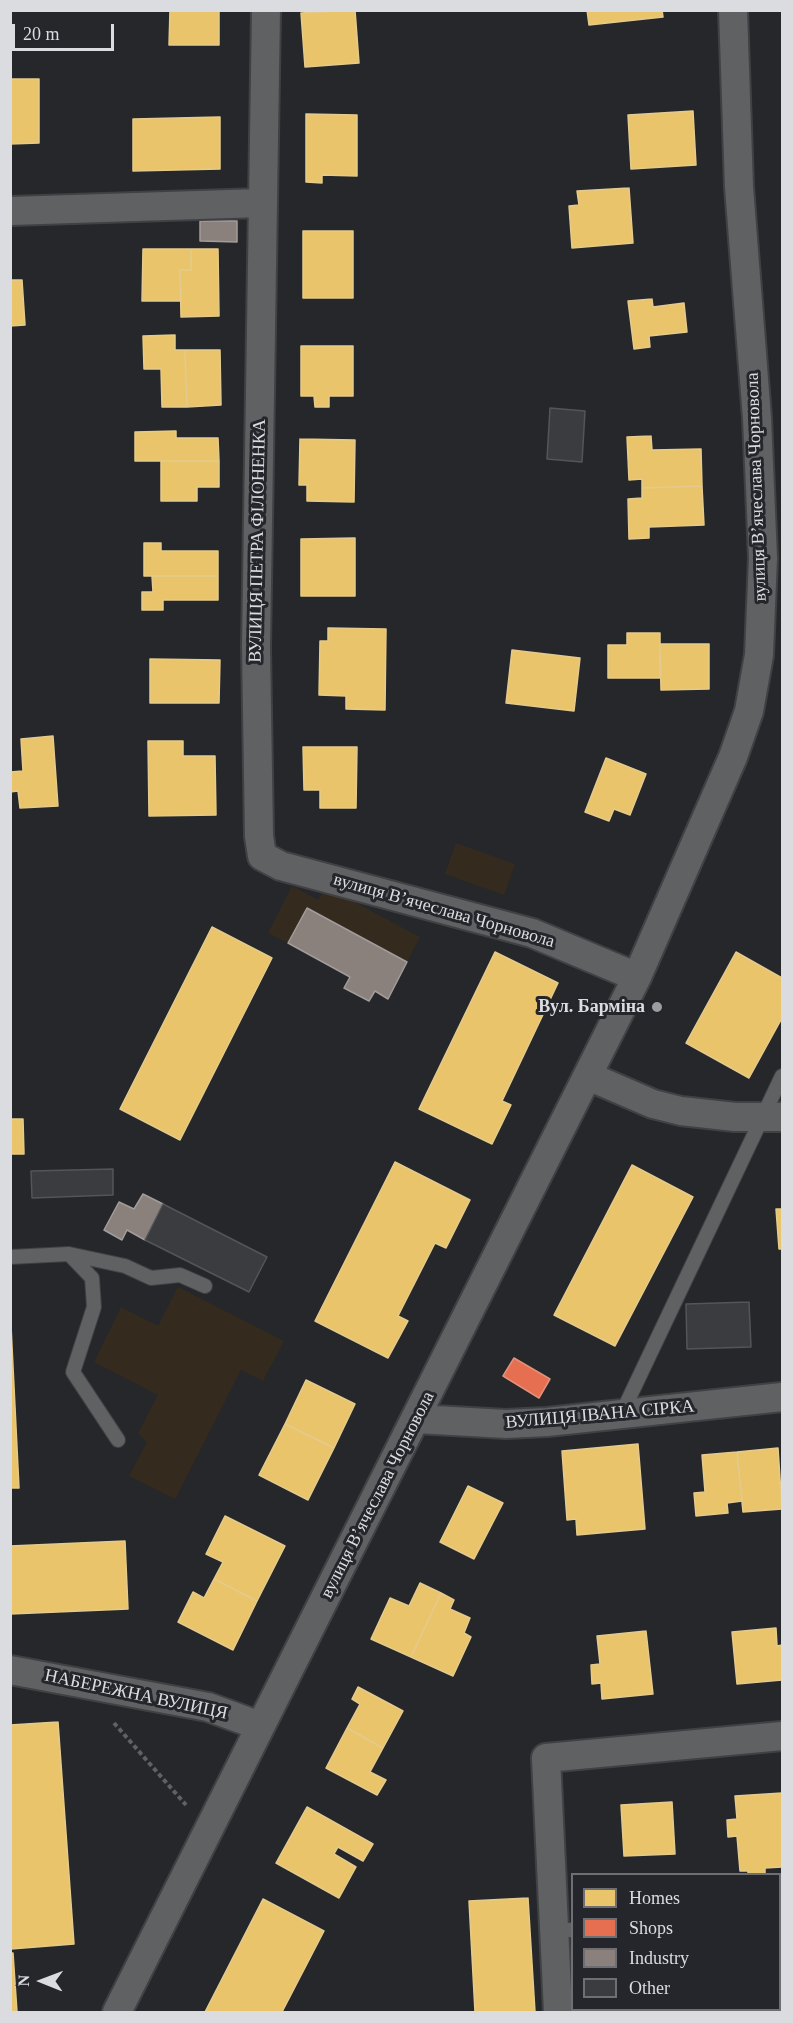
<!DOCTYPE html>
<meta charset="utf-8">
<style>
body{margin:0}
#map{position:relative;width:793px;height:2023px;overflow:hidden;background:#25272a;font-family:Georgia,serif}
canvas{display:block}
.frame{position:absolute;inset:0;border:12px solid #dadcdf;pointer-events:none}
.legend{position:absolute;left:571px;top:1873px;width:210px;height:138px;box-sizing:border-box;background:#24262b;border:2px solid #6d6f73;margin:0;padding:8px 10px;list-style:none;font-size:18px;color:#dadcdf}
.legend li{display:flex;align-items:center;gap:12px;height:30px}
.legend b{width:30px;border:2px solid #6d6f73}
.north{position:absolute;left:12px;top:1951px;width:60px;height:60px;-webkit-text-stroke:4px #24262b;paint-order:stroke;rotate:271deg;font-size:16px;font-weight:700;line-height:24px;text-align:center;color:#dadcdf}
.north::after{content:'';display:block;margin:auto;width:21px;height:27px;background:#dadcdf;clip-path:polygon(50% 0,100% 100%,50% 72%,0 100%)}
.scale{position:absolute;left:12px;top:24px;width:102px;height:27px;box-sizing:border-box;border:3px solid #dadcdf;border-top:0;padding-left:8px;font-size:18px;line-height:21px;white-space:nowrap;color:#dadcdf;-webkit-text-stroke:4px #24262b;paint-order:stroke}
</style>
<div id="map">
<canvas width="793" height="2023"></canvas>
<div class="frame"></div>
<ul class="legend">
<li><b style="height:16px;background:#e9c46a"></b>Homes</li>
<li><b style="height:16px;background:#e76f51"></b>Shops</li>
<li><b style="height:16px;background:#8a817c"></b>Industry</li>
<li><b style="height:16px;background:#3b3c3f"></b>Other</li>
</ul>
<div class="north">N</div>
<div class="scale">20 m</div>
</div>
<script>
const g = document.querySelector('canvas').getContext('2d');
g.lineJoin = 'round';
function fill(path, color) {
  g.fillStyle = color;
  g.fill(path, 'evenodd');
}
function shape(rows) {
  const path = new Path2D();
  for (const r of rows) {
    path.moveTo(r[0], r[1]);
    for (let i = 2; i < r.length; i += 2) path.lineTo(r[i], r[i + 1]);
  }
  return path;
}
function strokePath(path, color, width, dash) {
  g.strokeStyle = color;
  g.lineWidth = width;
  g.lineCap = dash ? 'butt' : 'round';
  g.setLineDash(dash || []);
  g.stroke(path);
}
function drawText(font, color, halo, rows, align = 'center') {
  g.font = font + ' Georgia,serif';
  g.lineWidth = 6;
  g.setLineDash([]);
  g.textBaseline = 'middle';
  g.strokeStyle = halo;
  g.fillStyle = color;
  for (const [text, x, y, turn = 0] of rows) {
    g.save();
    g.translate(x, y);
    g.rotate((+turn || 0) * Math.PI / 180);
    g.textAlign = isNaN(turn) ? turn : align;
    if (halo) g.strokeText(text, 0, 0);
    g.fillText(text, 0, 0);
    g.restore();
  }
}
const industrial = shape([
 [456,843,515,864,504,895,445,874],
 [292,886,318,900,326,887,420,937,407,962,307,909,288,943,268,933],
 [178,1287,284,1341,263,1381,241,1370,175,1499,129,1476,147,1442,138,1433,158,1395,94,1362,121,1307,158,1326],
 [780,1997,782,2012,732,2012,732,2010,780,2010]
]);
const homes = shape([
 [170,10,219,10,219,45,169,45,170,10],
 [355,10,359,63,305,67,301,13,355,10],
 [587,10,662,10,663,17,589,25,587,10],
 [10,79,39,79,39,143,10,144,10,79],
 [693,111,696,165,631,169,628,115,693,111],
 [306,114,357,115,357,176,322,175,322,183,306,182,306,114],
 [220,117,220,169,133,171,133,119,220,117],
 [629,188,633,243,572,248,569,206,579,205,577,191,629,188],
 [303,231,353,231,353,298,303,298,303,231],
 [143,249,191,249,191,270,180,270,181,301,142,301,143,249],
 [191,249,218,249,219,316,181,317,180,270,191,270,191,249],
 [10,280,22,280,25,325,10,326,10,280],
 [652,299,653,307,684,303,687,332,649,336,650,347,634,349,628,301,652,299],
 [175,335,175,350,185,350,187,407,162,407,161,369,144,369,143,336,175,335],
 [301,346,353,346,353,396,329,396,329,407,315,407,314,396,301,396,301,346],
 [185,350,220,350,221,405,187,407,185,350],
 [176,431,176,438,218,438,219,461,135,461,135,432,176,431],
 [651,436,652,450,701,449,702,486,642,488,642,479,629,480,627,437,651,436],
 [300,439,355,440,354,502,307,501,307,485,299,485,300,439],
 [161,461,219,461,219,487,197,487,197,501,161,501,161,461],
 [702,486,704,525,649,527,649,538,629,539,628,499,642,498,642,488,702,486],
 [355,538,355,596,301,596,301,539,355,538],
 [144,543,161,543,161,551,218,551,218,576,144,576,144,543],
 [152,576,218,576,218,600,163,600,163,610,142,610,142,592,153,592,152,576],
 [328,628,386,629,385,710,346,709,346,696,319,695,320,641,328,641,328,628],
 [627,633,660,633,660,678,608,678,608,645,627,645,627,633],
 [660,644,709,644,709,689,661,690,660,644],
 [512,650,580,658,574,711,506,703,512,650],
 [150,659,220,660,219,703,150,703,150,659],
 [53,736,58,806,20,808,18,791,10,792,10,772,23,771,21,739,53,736],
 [148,741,183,741,183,756,215,756,216,815,149,816,148,741],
 [303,747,357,747,356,808,320,808,320,790,304,790,303,747],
 [606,758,646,774,630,815,614,809,609,821,585,812,606,758],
 [212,927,272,958,180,1140,120,1109,212,927],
 [495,952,558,983,502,1101,511,1105,492,1144,419,1109,495,952],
 [736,952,782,978,782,1018,749,1078,686,1043,736,952],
 [10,1104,11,1119,23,1119,24,1154,10,1154,10,1104],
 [395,1162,470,1200,446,1248,435,1243,398,1316,408,1321,388,1358,315,1321,395,1162],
 [632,1165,693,1197,615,1346,554,1315,632,1165],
 [776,1209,782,1209,782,1249,779,1249,776,1209],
 [10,1305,19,1488,10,1488,10,1305],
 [306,1380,355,1404,334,1448,285,1424,306,1380],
 [285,1424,334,1448,308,1500,259,1475,285,1424],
 [638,1444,645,1529,577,1535,576,1519,567,1520,562,1451,638,1444],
 [778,1448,782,1509,743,1512,737,1452,778,1448],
 [737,1452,742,1501,727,1503,728,1513,696,1516,694,1493,705,1492,702,1455,737,1452],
 [468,1486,503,1503,474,1559,440,1542,468,1486],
 [225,1516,285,1546,257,1601,214,1579,223,1562,206,1554,225,1516],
 [125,1541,128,1609,10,1614,10,1546,125,1541],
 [214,1579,257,1601,233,1650,178,1622,193,1592,204,1598,214,1579],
 [420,1583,441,1593,411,1657,371,1639,390,1598,409,1606,420,1583],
 [441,1593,454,1600,450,1609,470,1618,464,1633,471,1637,453,1676,411,1657,441,1593],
 [776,1628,777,1646,782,1645,782,1680,737,1684,732,1632,776,1628],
 [646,1631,653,1694,602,1699,601,1683,592,1684,591,1665,600,1664,597,1636,646,1631],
 [358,1687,403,1711,383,1748,347,1728,360,1704,352,1699,358,1687],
 [58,1722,74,1944,11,1949,10,1725,58,1722],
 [347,1728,383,1748,370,1772,386,1780,377,1795,326,1768,347,1728],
 [782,1793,782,1867,765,1868,765,1874,748,1874,748,1871,740,1871,737,1836,728,1837,727,1820,737,1819,735,1796,782,1793],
 [672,1802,675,1854,624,1856,621,1805,672,1802],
 [307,1807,373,1844,363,1861,338,1847,334,1854,356,1867,339,1898,276,1863,307,1807],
 [528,1898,535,2012,475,2012,469,1901,528,1898],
 [263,1899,324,1931,282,2012,205,2012,263,1899],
 [10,1953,13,1953,17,2012,10,2012,10,1953],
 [613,2010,679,2010,679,2012,613,2012,613,2010]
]);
const shops = shape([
 [514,1358,550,1379,539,1398,503,1376,514,1358]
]);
const industry = shape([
 [200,221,237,221,237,242,200,241,200,221],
 [307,908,407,962,388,999,375,991,369,1001,344,988,350,977,288,943,307,908],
 [143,1194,163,1204,145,1240,127,1230,122,1240,104,1230,119,1202,134,1209,143,1194]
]);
const building = shape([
 [550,408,585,411,582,462,547,459,550,408],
 [113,1169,113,1195,32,1198,31,1171,113,1169],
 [163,1204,267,1257,249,1292,145,1240,163,1204],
 [749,1302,751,1347,687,1349,686,1304,749,1302]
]);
const path = shape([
 [114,1723,186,1805]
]);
const service = shape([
 [69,1254,92,1278,94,1307,73,1372,118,1440],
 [10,1257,69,1254,125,1266,151,1278,180,1275,205,1286],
 [621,1415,782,1076],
 [554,1930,572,1930],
 [712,2010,712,2012]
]);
const minor = shape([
 [266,10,256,647,259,836,262,856,281,866,532,933,637,977],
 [10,211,261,203],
 [588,1076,653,1104,681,1111,735,1117,782,1117],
 [417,1419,506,1424,547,1422,782,1397],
 [10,1670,208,1707,260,1726],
 [117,2012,637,977,733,757,749,711,759,655,763,558,757,418,739,187,733,10],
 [558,2012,546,1758,782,1736]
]);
const markers = [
 [657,1007,6,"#9b9da0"]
];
const streetNames = [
 ["вулиця Вʼячеслава Чорновола",757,487,-92],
 ["ВУЛИЦЯ ПЕТРА ФІЛОНЕНКА",258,541,-89],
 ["вулиця Вʼячеслава Чорновола",444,911,16],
 ["ВУЛИЦЯ ІВАНА СІРКА",600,1415,-5],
 ["вулиця Вʼячеслава Чорновола",378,1495,-63],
 ["НАБЕРЕЖНА ВУЛИЦЯ",136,1695,12]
];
const poiNames = [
 ["Вул. Барміна",645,1007]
];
fill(industrial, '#342b1e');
fill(homes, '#e9c46a');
strokePath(homes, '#e4cb8d', 1.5);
fill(shops, '#e76f51');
strokePath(shops, '#e3907c', 1.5);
fill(industry, '#8a817c');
strokePath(industry, '#a29c9a', 1.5);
fill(building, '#3b3c3f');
strokePath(building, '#545558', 1.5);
strokePath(service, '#404144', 16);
strokePath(minor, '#404144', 32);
strokePath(path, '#606163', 4, [4.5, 3]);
strokePath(service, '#606163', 14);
strokePath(minor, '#606163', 28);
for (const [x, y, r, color] of markers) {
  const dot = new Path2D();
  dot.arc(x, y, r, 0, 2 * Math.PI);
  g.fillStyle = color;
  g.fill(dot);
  strokePath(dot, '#24262b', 2);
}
drawText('18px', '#dadcdf', '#24262b', streetNames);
drawText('bold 18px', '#dadcdf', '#24262b', poiNames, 'right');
</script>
